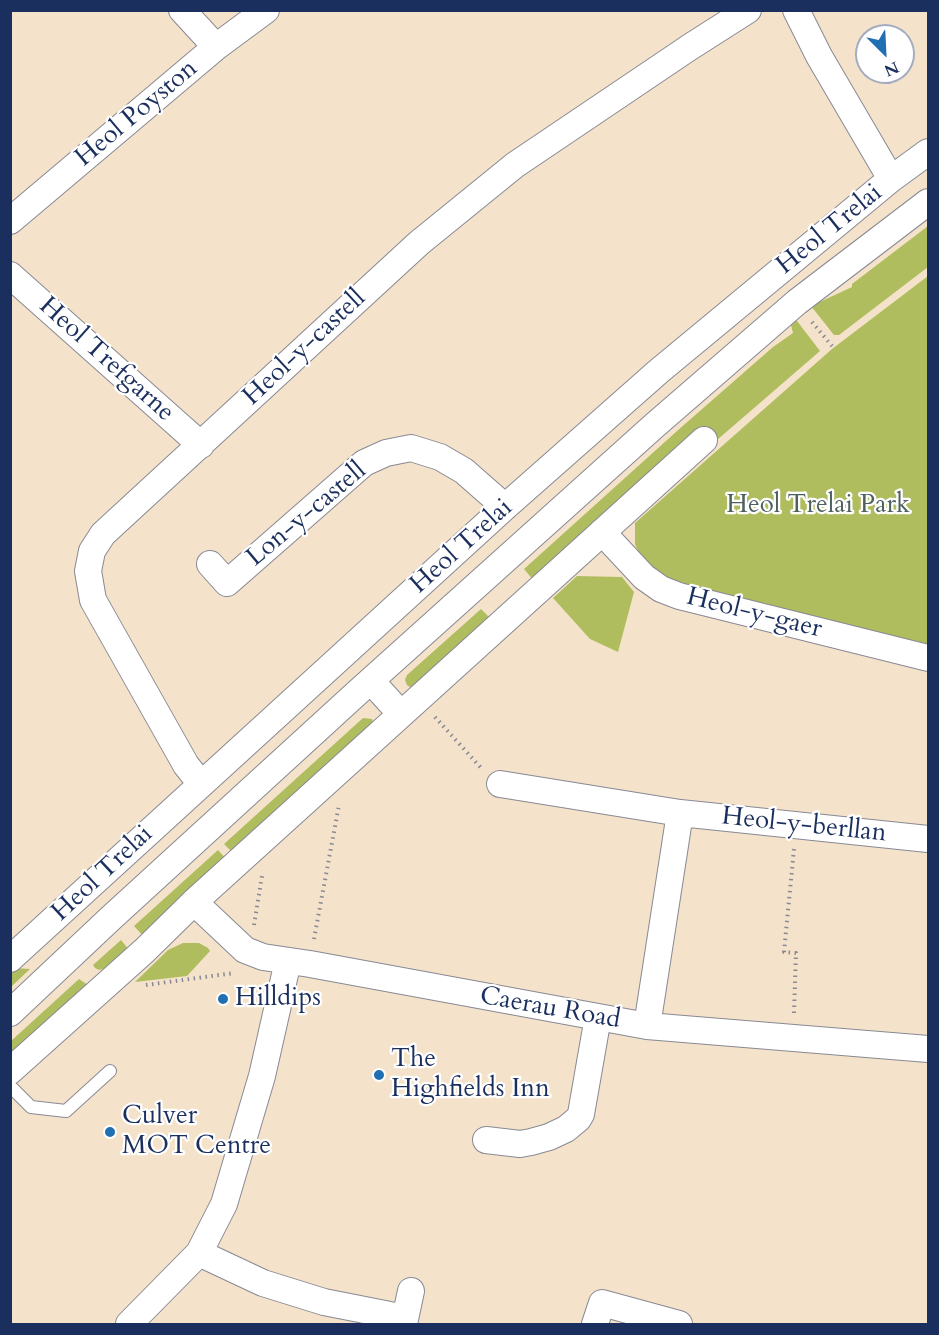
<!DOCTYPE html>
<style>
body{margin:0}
#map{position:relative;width:939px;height:1335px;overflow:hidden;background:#f4e3ca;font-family:Cardo,serif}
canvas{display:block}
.frame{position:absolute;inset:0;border:12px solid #1b2f5e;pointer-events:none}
.north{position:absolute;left:855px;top:24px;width:60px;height:60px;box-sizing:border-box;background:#fff;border:2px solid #a4acbf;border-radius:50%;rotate:156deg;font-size:16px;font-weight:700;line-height:24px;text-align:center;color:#1b2f5e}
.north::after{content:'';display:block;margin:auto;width:21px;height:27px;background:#1f6fb2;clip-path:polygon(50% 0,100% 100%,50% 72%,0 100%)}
</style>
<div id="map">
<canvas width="939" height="1335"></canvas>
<div class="frame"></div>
<div class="north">N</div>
</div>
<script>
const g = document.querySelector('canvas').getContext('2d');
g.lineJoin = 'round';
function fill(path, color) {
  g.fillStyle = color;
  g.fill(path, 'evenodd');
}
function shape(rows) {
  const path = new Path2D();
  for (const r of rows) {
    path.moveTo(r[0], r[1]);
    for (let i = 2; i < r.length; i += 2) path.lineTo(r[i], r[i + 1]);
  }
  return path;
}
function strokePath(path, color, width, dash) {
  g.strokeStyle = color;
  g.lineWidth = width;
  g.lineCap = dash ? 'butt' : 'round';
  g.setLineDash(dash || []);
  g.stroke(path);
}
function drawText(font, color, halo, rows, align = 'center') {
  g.font = font + ' Cardo,serif';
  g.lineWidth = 4.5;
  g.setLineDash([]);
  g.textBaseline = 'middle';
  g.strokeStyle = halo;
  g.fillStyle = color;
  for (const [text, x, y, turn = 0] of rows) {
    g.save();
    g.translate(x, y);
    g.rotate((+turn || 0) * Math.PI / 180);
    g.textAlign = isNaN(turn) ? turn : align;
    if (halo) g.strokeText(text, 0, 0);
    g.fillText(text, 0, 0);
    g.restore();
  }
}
const green = shape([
 [928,226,928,267,839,335,834,335,811,306,852,287,852,284],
 [928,276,928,647,667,580,650,568,640,556,635,544,635,523,832,349],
 [794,317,820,351,717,440,704,427,534,581,524,569,677,431,773,347,793,333,790,321],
 [577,576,622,577,634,592,618,652,590,639,553,598],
 [481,609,491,619,415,688,411,688,407,685,405,680,407,675],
 [363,718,372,719,374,726,234,854,224,844],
 [218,850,227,860,144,937,134,926],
 [121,940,129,950,111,967,99,970,95,968,93,965],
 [183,943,199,943,208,948,210,951,187,976,135,982,168,950],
 [14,968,30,969,11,987,11,972],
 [79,979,88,985,11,1057,11,1041]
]);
const path = shape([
 [812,322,832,346],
 [435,717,482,769],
 [254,925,262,876],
 [314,939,339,805],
 [146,985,234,973],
 [794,1013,796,953,784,952,794,849]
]);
const service = shape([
 [10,1086,31,1107,66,1111,110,1071]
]);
const minor = shape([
 [182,10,216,47],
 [796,10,819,56,891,179],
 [10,221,216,47,266,10],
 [10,275,201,445],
 [602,532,644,577,661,589,679,596,928,658],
 [210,564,227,583,364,463,386,453,411,448,440,457,464,471,505,507],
 [371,681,401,714],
 [201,784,186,765,93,600,88,571,92,551,103,534,419,243,515,165,690,47,748,10],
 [500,784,680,813,928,839],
 [194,902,245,950,263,957,310,964,647,1026,928,1049],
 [10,959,505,507,659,371,891,179,928,152],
 [10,1013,112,917,358,692,655,425,797,302,928,202],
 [647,1026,680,813],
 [10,1071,144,951,194,902,704,440],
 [486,1140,520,1144,531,1142,549,1137,566,1129,578,1119,581,1114,598,1017],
 [199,1253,263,1283,324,1302,405,1318],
 [129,1324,199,1253,224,1204,262,1076,288,961],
 [404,1324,411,1291],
 [595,1324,602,1303,679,1324]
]);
const markers = [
 [223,999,6,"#1f6fb2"],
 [379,1075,6,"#1f6fb2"],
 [110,1132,6,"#1f6fb2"]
];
const streetNames = [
 ["Heol Poyston",137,114,-40],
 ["Heol Trelai",830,230,-39],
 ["Heol-y-castell",305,348,-43],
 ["Heol Trefgarne",106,360,42],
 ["Lon-y-castell",307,515,-40],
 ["Heol Trelai",462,547,-42],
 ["Heol-y-gaer",754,614,14],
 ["Heol-y-berllan",804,826,6],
 ["Heol Trelai",103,874,-43],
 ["Caerau Road",550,1009,10]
];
const parkNames = [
 ["Heol Trelai Park",818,506]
];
const poiNames = [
 ["Hilldips",235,999],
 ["The",391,1060],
 ["Highfields Inn",391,1090],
 ["Culver",122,1117],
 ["MOT Centre",122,1147]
];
fill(green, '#b0bd5e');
strokePath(service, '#888994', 14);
strokePath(minor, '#888994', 28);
strokePath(path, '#888994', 4, [1.5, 4.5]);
strokePath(service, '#fff', 12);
strokePath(minor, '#fff', 26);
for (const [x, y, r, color] of markers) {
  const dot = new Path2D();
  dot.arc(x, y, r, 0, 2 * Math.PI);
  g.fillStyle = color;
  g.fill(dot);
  strokePath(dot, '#fff', 2);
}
drawText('26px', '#1b2f5e', '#fff', streetNames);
drawText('26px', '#4f615e', '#fff', parkNames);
drawText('26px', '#1b2f5e', '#fff', poiNames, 'left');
</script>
